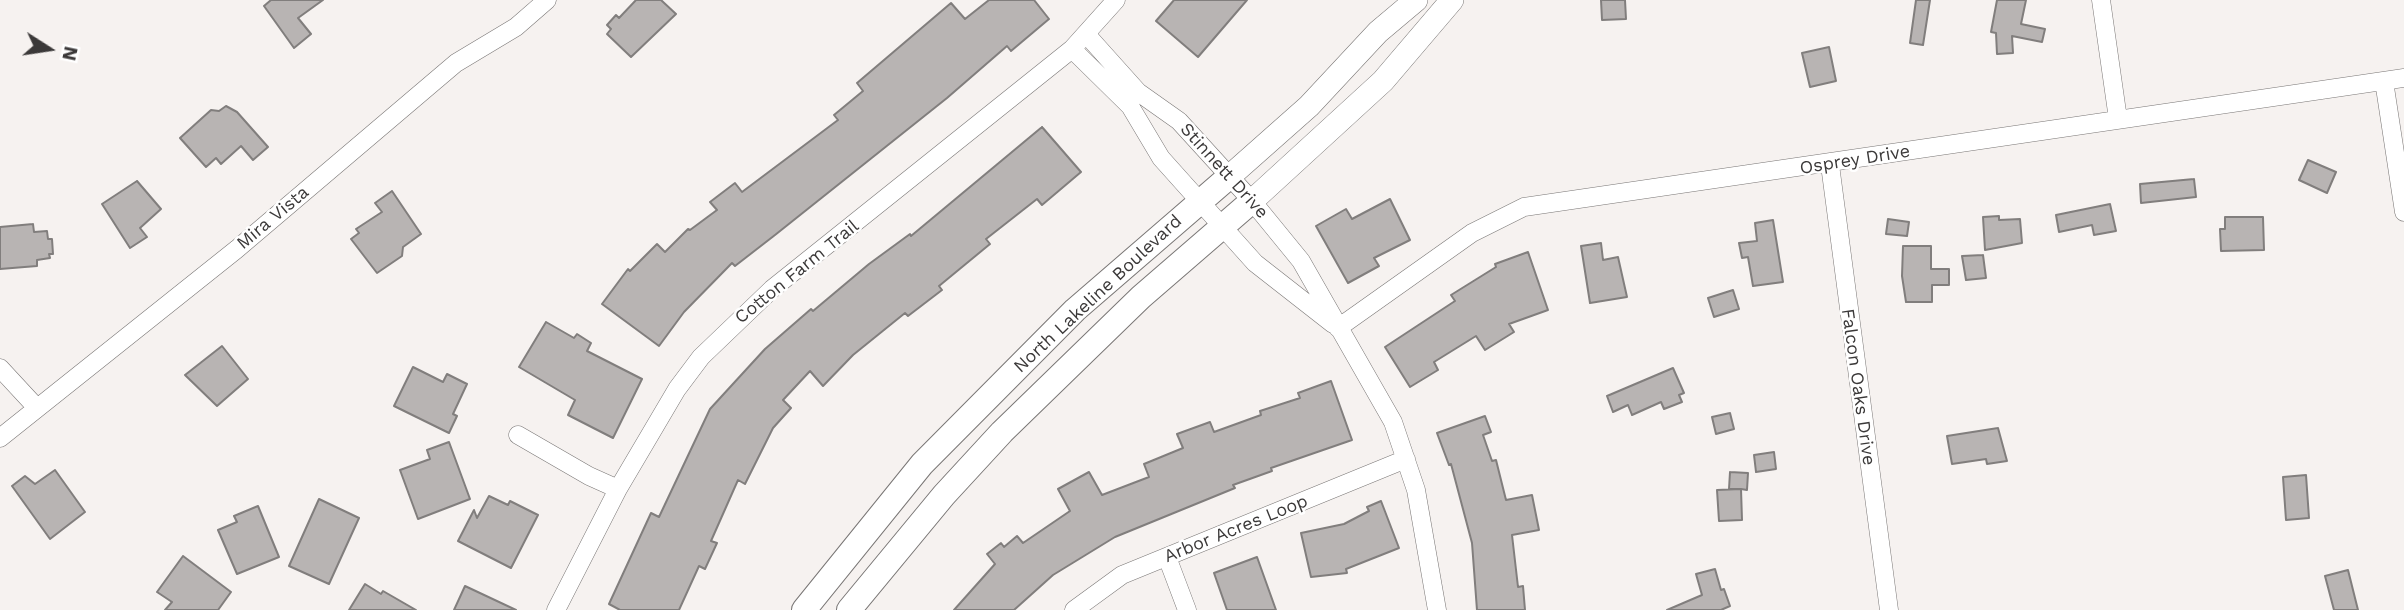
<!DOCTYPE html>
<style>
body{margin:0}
#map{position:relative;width:2404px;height:610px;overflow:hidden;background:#f6f2f0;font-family:"Work Sans",sans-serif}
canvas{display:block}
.north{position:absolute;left:14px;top:14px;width:70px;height:70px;-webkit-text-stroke:5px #fff;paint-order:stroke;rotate:102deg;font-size:19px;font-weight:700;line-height:28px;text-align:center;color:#3b3939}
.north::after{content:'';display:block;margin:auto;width:24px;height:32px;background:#3b3939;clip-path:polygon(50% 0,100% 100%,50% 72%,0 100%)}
</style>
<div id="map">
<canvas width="2404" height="610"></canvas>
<div class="north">N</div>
</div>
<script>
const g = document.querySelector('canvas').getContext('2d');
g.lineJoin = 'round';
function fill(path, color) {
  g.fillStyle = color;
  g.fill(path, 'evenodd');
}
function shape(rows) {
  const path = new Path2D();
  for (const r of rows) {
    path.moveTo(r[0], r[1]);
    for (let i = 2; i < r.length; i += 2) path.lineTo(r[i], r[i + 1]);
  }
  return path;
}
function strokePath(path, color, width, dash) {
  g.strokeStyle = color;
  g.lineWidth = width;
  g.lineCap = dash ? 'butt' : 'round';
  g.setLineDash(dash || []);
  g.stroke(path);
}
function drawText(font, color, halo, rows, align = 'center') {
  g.font = font + ' "Work Sans",sans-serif';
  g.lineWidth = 5;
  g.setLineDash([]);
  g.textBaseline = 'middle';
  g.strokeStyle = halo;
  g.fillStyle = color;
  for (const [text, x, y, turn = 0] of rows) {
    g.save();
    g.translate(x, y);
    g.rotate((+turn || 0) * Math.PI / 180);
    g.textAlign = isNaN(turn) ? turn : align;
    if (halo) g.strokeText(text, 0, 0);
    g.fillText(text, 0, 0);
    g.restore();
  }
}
const building = shape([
 [271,0,323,0,298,18,311,34,294,48,264,6,271,0],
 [636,0,661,0,676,14,631,57,607,34,611,29,607,25,616,15,619,18,636,0],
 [989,0,1034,0,1049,19,1011,51,1007,46,947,98,775,235,735,266,732,263,684,312,659,346,602,304,628,269,630,271,657,244,665,252,688,229,690,230,717,210,710,202,735,183,742,192,838,120,834,115,863,91,857,83,951,3,965,19,989,0],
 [1174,0,1247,0,1198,57,1156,21,1174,0],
 [1601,0,1625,0,1626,19,1602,20,1601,0],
 [1916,0,1930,0,1923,45,1910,43,1916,0],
 [1997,0,2026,0,2021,24,2045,29,2042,42,2012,36,2013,53,1997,54,1996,33,1991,32,1997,0],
 [1829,47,1836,81,1810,87,1802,53,1829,47],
 [226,106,237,112,268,147,253,160,241,146,221,164,216,158,206,167,180,138,211,110,219,111,226,106],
 [1042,127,1081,172,1042,205,1037,199,986,239,990,244,939,286,942,290,908,316,905,313,853,355,823,386,810,371,783,400,791,408,773,428,745,484,738,480,711,541,717,543,705,569,699,566,679,610,620,610,609,604,651,513,659,517,710,409,765,349,811,309,813,311,869,264,910,234,911,236,1042,127],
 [2308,160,2336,172,2327,193,2299,180,2308,160],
 [2194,179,2196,197,2141,203,2140,184,2194,179],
 [137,181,161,209,140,228,147,237,130,248,102,204,137,181],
 [392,191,421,234,403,247,402,256,377,273,351,239,359,233,356,229,382,212,375,203,392,191],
 [1390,199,1410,240,1374,258,1379,266,1348,283,1316,226,1346,209,1352,219,1390,199],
 [2110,204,2116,231,2094,235,2092,225,2059,232,2056,215,2110,204],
 [1999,216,1999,220,2020,219,2022,243,1985,250,1983,217,1999,216],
 [2225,217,2263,217,2264,250,2221,251,2220,229,2225,229,2225,217],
 [1888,219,1909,222,1907,236,1886,234,1888,219],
 [1773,220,1783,282,1753,286,1748,257,1742,258,1739,243,1757,241,1755,223,1773,220],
 [33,224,34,232,47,231,48,239,52,239,53,254,49,254,50,258,37,260,37,266,0,269,0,227,33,224],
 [1601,243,1603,260,1618,257,1627,297,1590,303,1581,246,1601,243],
 [1903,246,1931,246,1931,269,1949,269,1949,285,1932,285,1932,302,1906,302,1902,276,1903,246],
 [1528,252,1548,310,1509,324,1514,332,1485,350,1476,336,1434,362,1438,370,1410,387,1385,347,1455,301,1451,295,1496,267,1495,264,1528,252],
 [1983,255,1986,278,1966,280,1962,256,1983,255],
 [1733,290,1739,309,1714,317,1708,298,1733,290],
 [546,322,574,338,577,334,591,343,587,351,642,379,613,438,568,415,575,400,519,367,546,322],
 [222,346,248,379,217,406,185,375,222,346],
 [413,367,443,382,447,374,467,384,453,414,457,416,449,433,394,406,413,367],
 [1673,368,1684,393,1679,395,1682,402,1664,409,1661,402,1632,415,1628,405,1613,412,1607,396,1673,368],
 [1331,381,1352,440,1271,468,1272,471,1233,485,1235,488,1115,537,1053,575,1014,610,954,610,995,564,987,554,1001,543,1004,547,1017,536,1023,543,1070,511,1058,489,1089,472,1102,495,1149,477,1144,464,1183,448,1177,434,1210,422,1214,432,1261,415,1260,411,1300,398,1298,393,1331,381],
 [1730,413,1734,429,1716,434,1712,417,1730,413],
 [1485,416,1491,432,1483,435,1492,461,1496,460,1506,500,1532,495,1539,530,1512,535,1518,587,1523,586,1525,610,1477,610,1472,543,1451,464,1449,465,1437,433,1485,416],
 [1998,428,2007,461,1987,464,1986,459,1952,464,1947,436,1998,428],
 [449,442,470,499,418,519,400,470,430,459,427,450,449,442],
 [1774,452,1776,469,1756,472,1754,455,1774,452],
 [55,470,85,512,50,539,12,486,25,476,35,484,55,470],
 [1730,472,1748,473,1747,490,1741,489,1742,520,1719,521,1717,490,1741,489,1729,489,1730,472],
 [2306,475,2309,518,2286,520,2283,477,2306,475],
 [489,496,508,505,510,501,538,515,511,568,458,541,474,510,477,518,489,496],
 [319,499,359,518,329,584,289,566,319,499],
 [1381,501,1399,548,1346,569,1347,573,1311,577,1301,533,1344,524,1369,511,1367,507,1381,501],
 [258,506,279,557,237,574,218,530,237,522,234,516,258,506],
 [183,556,231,592,218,610,165,610,172,602,157,592,183,556],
 [1257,557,1276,610,1227,610,1214,573,1257,557],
 [1715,569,1721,590,1724,589,1730,606,1721,610,1667,610,1702,595,1696,574,1715,569],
 [2348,570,2358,610,2334,610,2325,576,2348,570],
 [365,584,381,594,383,591,416,610,349,610,365,584],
 [465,586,516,610,454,610,465,586]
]);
const minor = shape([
 [2101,0,2118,119],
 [1086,34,1138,92,1179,121,1252,201,1301,261,1393,422,1416,490,1437,610],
 [1072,49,1130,106,1161,158,1255,263,1333,324],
 [2384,81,2404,212],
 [1830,165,1889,610],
 [1338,328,1472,233,1524,207,2404,78],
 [0,368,37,408],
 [518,435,589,476,618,489],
 [0,438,237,249,456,63,516,27,547,0],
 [1167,557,1187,610],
 [556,610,618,489,677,389,701,357,772,289,1072,49,1116,0],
 [1074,610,1122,575,1406,459]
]);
const tertiary = shape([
 [1230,176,1309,106,1378,32,1416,0],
 [1252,201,1383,81,1452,0]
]);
const secondary = shape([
 [804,610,922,464,1075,310,1230,176],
 [849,610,944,495,1002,432,1141,297,1252,201]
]);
const streetNames = [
 ["Osprey Drive",1855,160,-9],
 ["Stinnett Drive",1224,171,48],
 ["Mira Vista",273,218,-40],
 ["Cotton Farm Trail",797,272,-39],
 ["North Lakeline Boulevard",1098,294,-43],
 ["Falcon Oaks Drive",1858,387,82],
 ["Arbor Acres Loop",1236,529,-22]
];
fill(building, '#b8b4b3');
strokePath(building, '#817e7d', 2);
strokePath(minor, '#797675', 19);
strokePath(tertiary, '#797675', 24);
strokePath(secondary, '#797675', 26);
strokePath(minor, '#fff', 18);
strokePath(tertiary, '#fff', 23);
strokePath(secondary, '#fff', 24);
drawText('18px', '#3b3939', '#fff', streetNames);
</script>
